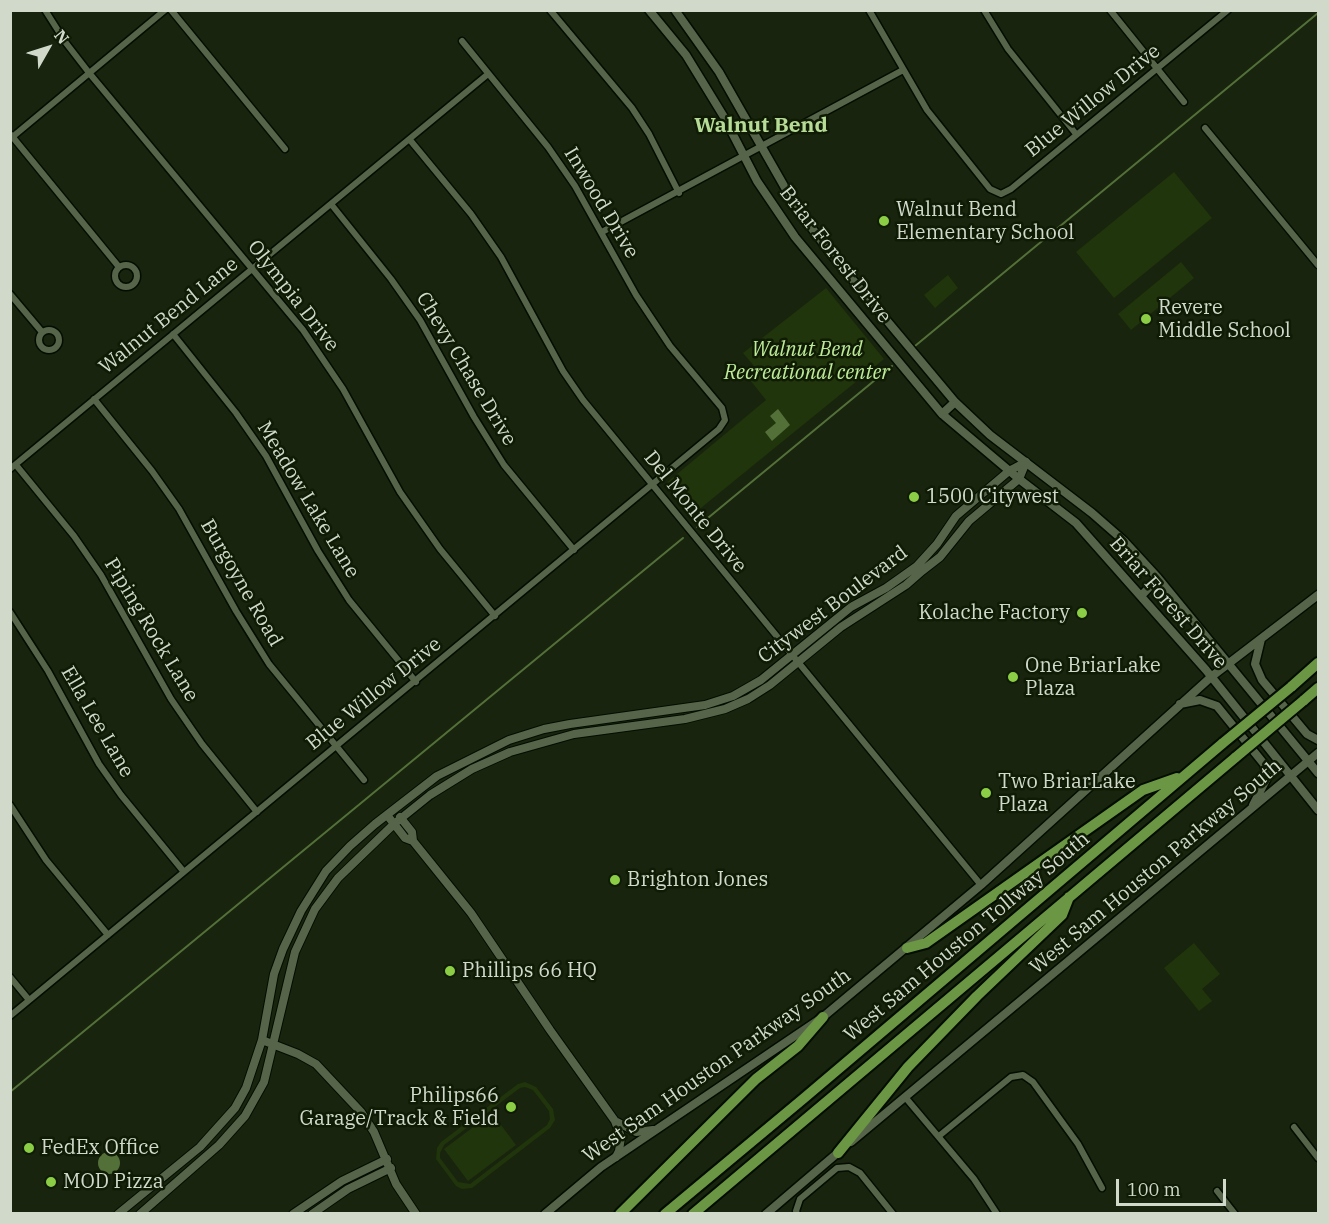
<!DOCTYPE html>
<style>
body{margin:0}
#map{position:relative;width:1329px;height:1224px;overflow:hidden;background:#18240d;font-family:"IBM Plex Serif",serif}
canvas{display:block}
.frame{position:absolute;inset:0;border:12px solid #d0d9ca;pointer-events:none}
.north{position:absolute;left:18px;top:18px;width:60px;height:60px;-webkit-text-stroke:4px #0f1b04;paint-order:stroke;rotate:51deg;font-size:16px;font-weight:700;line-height:24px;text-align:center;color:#d0d9ca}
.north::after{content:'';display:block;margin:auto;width:21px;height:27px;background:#d0d9ca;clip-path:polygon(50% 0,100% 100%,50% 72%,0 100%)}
.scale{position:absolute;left:1116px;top:1179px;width:110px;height:27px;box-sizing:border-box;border:3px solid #d0d9ca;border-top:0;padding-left:8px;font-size:18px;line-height:21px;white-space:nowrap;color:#d0d9ca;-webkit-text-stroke:4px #0f1b04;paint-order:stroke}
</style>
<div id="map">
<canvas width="1329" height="1224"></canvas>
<div class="frame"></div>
<div class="north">N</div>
<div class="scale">100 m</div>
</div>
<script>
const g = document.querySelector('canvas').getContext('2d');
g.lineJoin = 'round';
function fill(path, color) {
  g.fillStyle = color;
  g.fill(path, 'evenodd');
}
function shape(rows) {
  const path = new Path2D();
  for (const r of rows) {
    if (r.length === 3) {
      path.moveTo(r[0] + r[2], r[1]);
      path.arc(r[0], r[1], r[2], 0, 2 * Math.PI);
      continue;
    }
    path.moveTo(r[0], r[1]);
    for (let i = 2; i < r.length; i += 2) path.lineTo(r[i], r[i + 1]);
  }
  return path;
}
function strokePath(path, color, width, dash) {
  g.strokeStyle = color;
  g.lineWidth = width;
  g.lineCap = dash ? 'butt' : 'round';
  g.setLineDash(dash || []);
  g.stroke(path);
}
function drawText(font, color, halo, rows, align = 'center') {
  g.font = font + ' "IBM Plex Serif",serif';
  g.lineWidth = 5;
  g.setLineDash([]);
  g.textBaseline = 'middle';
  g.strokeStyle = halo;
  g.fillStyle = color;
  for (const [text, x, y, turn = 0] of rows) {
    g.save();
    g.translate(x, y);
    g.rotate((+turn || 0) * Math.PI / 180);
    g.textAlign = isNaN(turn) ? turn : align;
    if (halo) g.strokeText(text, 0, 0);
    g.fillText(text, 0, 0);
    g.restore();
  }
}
const green = shape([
 [1174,172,1212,218,1114,298,1076,252],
 [1181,262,1194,278,1131,330,1118,314],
 [948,275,958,288,935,308,924,295],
 [826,288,884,359,691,516,665,484,766,400,750,380,759,372,743,353],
 [1194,943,1220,974,1202,989,1212,1001,1199,1011,1164,968],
 [525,1082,536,1087,553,1109,555,1120,550,1128,472,1188,462,1189,456,1186,436,1159,437,1148,441,1142,518,1084],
 [525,1087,533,1090,549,1111,550,1119,547,1125,470,1184,458,1182,440,1158,440,1153,444,1145,520,1088],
 [492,1113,516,1145,468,1181,444,1149]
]);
const water = shape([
 [778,409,790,425,772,441,765,432,776,423,770,416],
 [109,1163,11]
]);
const stream = shape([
 [915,346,1318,13],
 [697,527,892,366],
 [10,1092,683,538]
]);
const minor = shape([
 [45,10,66,43,90,74,303,330,343,389,400,492,440,549,495,616],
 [171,10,285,149],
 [550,10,632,108,649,134,679,193],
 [869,10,927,110,990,189,1001,194,1011,189,1228,10],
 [984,10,1008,49,1076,134],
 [1110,10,1184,102],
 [1205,128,1318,265],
 [11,135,119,267],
 [10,139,165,10],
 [410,140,471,214,501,257,563,371,583,400,981,885],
 [331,204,391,279,420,320,474,417,504,465,574,550],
 [602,232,903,70],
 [126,276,11],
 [10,294,42,332],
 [49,340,10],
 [173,334,236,413,266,456,318,551,349,600,416,682],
 [94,399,152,471,179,509,236,611,269,664,364,780],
 [16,465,74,536,101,575,171,699,202,744,257,812],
 [10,469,488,74],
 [10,612,48,671,99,764,121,795,184,872],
 [10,805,46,860,108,935],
 [10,977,29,1000],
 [10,1016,719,429,725,420,722,408,670,346,636,295,575,186,548,147,462,41],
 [905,1097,974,1179,997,1214],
 [1294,1127,1318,1158],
 [939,1136,1011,1077,1023,1075,1033,1082,1078,1144,1102,1188],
 [1217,1191,1235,1214],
 [797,1214,796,1211,800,1199,837,1168,849,1167,860,1173,893,1214]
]);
const tertiary = shape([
 [387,815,405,838,413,841,471,913,550,1030,615,1121,621,1137,619,1151,616,1157],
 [400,817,412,832,413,841],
 [262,1040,298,1054,316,1064,361,1112,374,1132,396,1184,416,1214],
 [617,1122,636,1132,653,1130],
 [118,1214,200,1147,235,1108,246,1088,262,1040,274,974,283,949,301,911,326,871,350,846,375,824,437,776,509,740,544,729,570,724,705,705,733,696,761,680,851,607,886,588,917,566,937,544,956,516,1009,471,1026,462],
 [140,1214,219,1145,245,1116,264,1082,295,952,315,909,338,878,394,824,430,795,472,769,510,752,574,734,685,719,725,709,748,699,770,685,841,627,906,585,922,571,940,557,969,521,1019,479,1026,462],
 [293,1214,342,1181,387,1159],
 [312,1214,348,1189,391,1168]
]);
const secondary = shape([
 [649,10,686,55,724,117,757,181,795,237,942,414,1019,479,1076,523,1206,670,1318,810],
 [675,10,719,72,796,207,832,255,955,402,990,435,1092,513,1124,541,1158,578,1318,773],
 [942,414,955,402],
 [1141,596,1158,578],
 [1261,639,1255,664,1262,680,1307,734,1318,740],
 [1180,704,1200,700,1217,706,1264,764,1268,776,1253,805],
 [851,1142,1318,753],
 [545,1214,601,1167,823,1017,981,885,1211,677,1318,595],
 [766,1214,841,1150]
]);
const motorway = shape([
 [1291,687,1318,663],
 [1303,701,1318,688],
 [907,948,926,943,1143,790,1177,778],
 [838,1153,908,1067,977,996,1062,915,1069,897],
 [620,1214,756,1079,798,1046,823,1017],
 [665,1214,803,1099,1223,743],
 [693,1214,1236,757]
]);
const motorwayBridge = shape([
 [1223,743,1291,687],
 [1236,757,1303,701]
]);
const markers = [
 [884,221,6,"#8bce46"],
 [1146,319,6,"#8bce46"],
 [914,497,6,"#8bce46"],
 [1082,613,6,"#8bce46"],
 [1013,677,6,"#8bce46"],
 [986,793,6,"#8bce46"],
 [615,880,6,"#8bce46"],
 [450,971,6,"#8bce46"],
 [511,1107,6,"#8bce46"],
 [29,1148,6,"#8bce46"],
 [51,1182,6,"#8bce46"]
];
const streetNames = [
 ["Blue Willow Drive",1093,101,-39],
 ["Inwood Drive",601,203,59],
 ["Briar Forest Drive",835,255,52],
 ["Olympia Drive",293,296,52],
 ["Walnut Bend Lane",169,316,-39],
 ["Chevy Chase Drive",466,369,59],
 ["Meadow Lake Lane",308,500,59],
 ["Del Monte Drive",695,512,51],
 ["Burgoyne Road",241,583,60],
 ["Briar Forest Drive",1168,603,49],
 ["Citywest Boulevard",833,605,-37],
 ["Piping Rock Lane",151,630,59],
 ["Blue Willow Drive",374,694,-39],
 ["Ella Lee Lane",97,722,60],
 ["West Sam Houston Parkway South",1156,867,-40],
 ["West Sam Houston Tollway South",967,937,-40],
 ["West Sam Houston Parkway South",717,1066,-35]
];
const poiNames = [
 ["Walnut Bend",896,210],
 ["Elementary School",896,233],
 ["Revere",1158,308],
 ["Middle School",1158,331],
 ["1500 Citywest",926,497],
 ["Kolache Factory",1070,613,"right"],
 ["One BriarLake",1025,666],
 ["Plaza",1025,689],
 ["Two BriarLake",998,782],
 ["Plaza",998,805],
 ["Brighton Jones",627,880],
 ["Phillips 66 HQ",462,971],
 ["Philips66",499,1096,"right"],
 ["Garage/Track & Field",499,1119,"right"],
 ["FedEx Office",41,1148],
 ["MOD Pizza",63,1182]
];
const parkNames = [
 ["Walnut Bend",807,350],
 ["Recreational center",807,373]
];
const neighbourhoodNames = [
 ["Walnut Bend",761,126]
];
fill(green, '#20350b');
fill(water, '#537039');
strokePath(stream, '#537039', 2);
strokePath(minor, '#040d00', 9);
strokePath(tertiary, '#040d00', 10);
strokePath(secondary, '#040d00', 11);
strokePath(motorway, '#040d00', 14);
strokePath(minor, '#56654a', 6);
strokePath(tertiary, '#56654a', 8);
strokePath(secondary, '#56654a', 8);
strokePath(motorway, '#6b9644', 10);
strokePath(motorwayBridge, '#040d00', 14, []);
strokePath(motorwayBridge, '#6b9644', 10);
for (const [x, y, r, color] of markers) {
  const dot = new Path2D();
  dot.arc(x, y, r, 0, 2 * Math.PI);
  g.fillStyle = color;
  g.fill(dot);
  strokePath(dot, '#0f1b04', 2);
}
drawText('20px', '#d0d9ca', '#0f1b04', streetNames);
drawText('20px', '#d0d9ca', '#0f1b04', poiNames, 'left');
drawText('italic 20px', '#beec99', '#0f1b04', parkNames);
drawText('bold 21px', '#b5db97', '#0f1b04', neighbourhoodNames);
</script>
